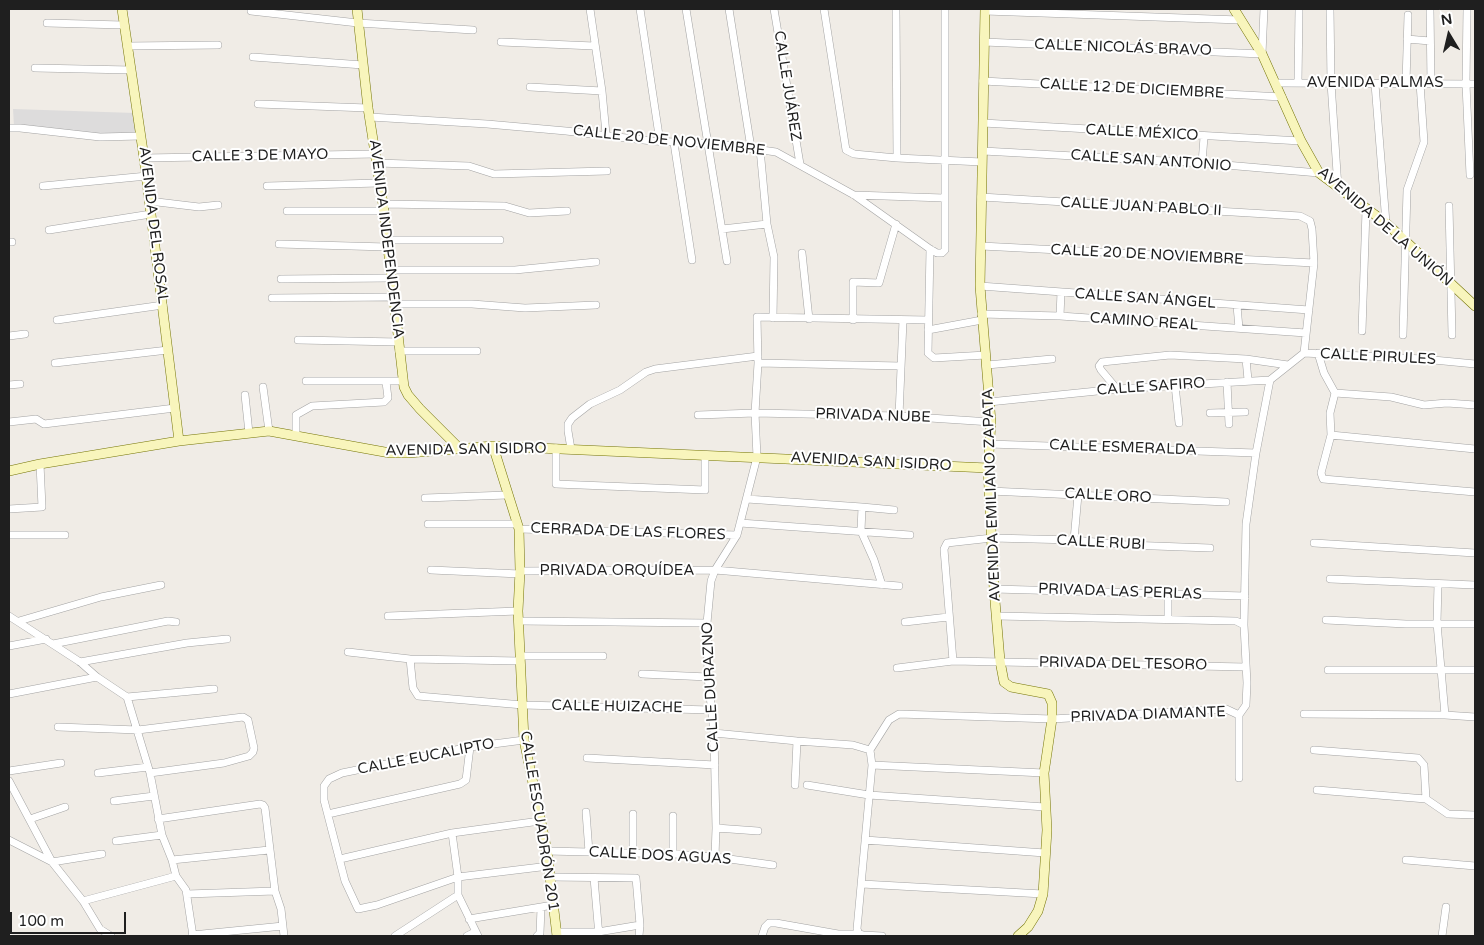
<!DOCTYPE html>
<meta charset="utf-8">
<style>
body{margin:0}
#map{position:relative;width:1484px;height:945px;overflow:hidden;background:#f0ece6;font-family:"Varela Round",sans-serif}
canvas{display:block}
.frame{position:absolute;inset:0;border:10px solid #1f1f1f;pointer-events:none}
.north{position:absolute;left:1424px;top:10px;width:50px;height:50px;-webkit-text-stroke:4px #fff;paint-order:stroke;rotate:351deg;font-size:14px;font-weight:700;line-height:20px;text-align:center;color:#1f1f1f}
.north::after{content:'';display:block;margin:auto;width:18px;height:22px;background:#1f1f1f;clip-path:polygon(50% 0,100% 100%,50% 72%,0 100%)}
.scale{position:absolute;left:10px;top:912px;width:116px;height:22px;box-sizing:border-box;border:2px solid #1f1f1f;border-top:0;padding-left:6px;font-size:15px;line-height:18px;white-space:nowrap;color:#1f1f1f;-webkit-text-stroke:4px #fff;paint-order:stroke}
</style>
<div id="map">
<canvas width="1484" height="945"></canvas>
<div class="frame"></div>
<div class="north">N</div>
<div class="scale">100 m</div>
</div>
<script>
const g = document.querySelector('canvas').getContext('2d');
g.lineJoin = 'round';
function fill(path, color) {
  g.fillStyle = color;
  g.fill(path, 'evenodd');
}
function shape(rows) {
  const path = new Path2D();
  for (const r of rows) {
    path.moveTo(r[0], r[1]);
    for (let i = 2; i < r.length; i += 2) path.lineTo(r[i], r[i + 1]);
  }
  return path;
}
function strokePath(path, color, width, dash) {
  g.strokeStyle = color;
  g.lineWidth = width;
  g.lineCap = dash ? 'butt' : 'round';
  g.setLineDash(dash || []);
  g.stroke(path);
}
function drawText(font, color, halo, rows, align = 'center') {
  g.font = font + ' "Varela Round",sans-serif';
  g.lineWidth = 4;
  g.setLineDash([]);
  g.textBaseline = 'middle';
  g.strokeStyle = halo;
  g.fillStyle = color;
  for (const [text, x, y, turn = 0] of rows) {
    g.save();
    g.translate(x, y);
    g.rotate((+turn || 0) * Math.PI / 180);
    g.textAlign = isNaN(turn) ? turn : align;
    if (halo) g.strokeText(text, 0, 0);
    g.fillText(text, 0, 0);
    g.restore();
  }
}
const residential = shape([
 [13,109,135,113,139,134,101,136,14,126]
]);
const street = shape([
 [590,9,602,91,606,134],
 [640,9,660,142],
 [686,9,727,261],
 [729,9,751,148],
 [774,9,800,164],
 [824,9,846,150,854,154,897,158,982,162],
 [896,9,897,158],
 [1330,9,1331,83,1338,188],
 [1430,9,1431,83],
 [1467,9,1466,84,1470,175],
 [251,11,358,23,473,30],
 [985,11,1240,20],
 [47,23,123,25],
 [1407,39,1430,41],
 [501,42,594,46],
 [984,42,1262,54,1264,9],
 [127,46,218,45],
 [253,57,363,65],
 [35,68,131,70],
 [983,81,1282,97],
 [1276,83,1475,84],
 [1298,83,1299,9],
 [1406,83,1408,15],
 [1375,84,1386,223],
 [530,87,602,91],
 [258,104,368,108],
 [370,117,487,124,566,131,652,141,719,144,776,152,854,195,930,249,937,253,942,253,945,250,945,9],
 [983,123,1301,141],
 [9,128,20,128,100,137,141,136],
 [674,143,692,260],
 [760,149,767,224,774,257,773,318],
 [983,151,1202,163,1319,173],
 [144,158,376,154],
 [377,163,469,166,494,174,607,171],
 [1202,163,1204,137],
 [43,186,147,176],
 [267,186,379,183],
 [854,195,944,198],
 [981,197,1300,216,1310,221,1312,229,1314,263,1304,353],
 [149,201,199,207,218,205],
 [383,204,505,206,529,213,567,211],
 [1449,206,1452,335],
 [287,211,384,211],
 [722,229,767,224],
 [49,230,151,214],
 [386,240,500,240],
 [9,242,12,242],
 [279,244,387,247],
 [981,246,1314,263],
 [930,249,928,353,934,358,986,355],
 [802,253,809,319],
 [390,270,515,270,596,262],
 [281,279,391,278],
 [980,286,1309,310],
 [272,298,394,297],
 [395,304,472,304,525,308,596,305],
 [1237,306,1239,328],
 [981,314,1060,316,1306,333],
 [1060,316,1061,292],
 [57,320,163,305],
 [853,320,853,282,879,283,896,224],
 [928,330,982,320],
 [1362,331,1366,210],
 [1403,335,1407,190,1424,142,1420,83],
 [9,336,25,334],
 [298,340,399,342],
 [399,351,477,351],
 [1304,353,1423,359,1475,364],
 [1318,353,1324,373,1335,393,1330,413,1331,435,1321,473,1323,479,1475,492],
 [1246,359,1248,380],
 [55,363,168,350],
 [758,363,901,366],
 [987,365,1052,359],
 [306,381,402,381],
 [1227,382,1229,424],
 [9,385,20,384],
 [1175,385,1179,423],
 [263,387,269,431],
 [1117,389,1101,370,1099,366,1102,362,1170,355,1246,359,1288,365],
 [1335,393,1391,397,1424,405,1447,403,1475,405],
 [245,395,249,433],
 [989,402,1117,389,1270,380,1304,353],
 [1210,413,1245,412],
 [698,415,755,413,899,416,991,422],
 [899,416,903,320],
 [9,422,36,419,44,424,175,408],
 [1331,435,1475,449],
 [296,436,296,415,312,406,384,402,388,398,386,382],
 [989,444,1256,453],
 [556,448,556,484,705,490,705,456],
 [571,449,568,431,568,424,572,418,590,404,620,390,646,372,655,369,758,356],
 [990,491,1226,502],
 [425,498,507,495],
 [747,499,862,507,861,531,874,560,882,585],
 [862,507,894,510],
 [9,509,42,507,40,464],
 [740,523,910,535],
 [428,524,517,524],
 [519,529,737,535],
 [9,535,65,535],
 [1074,540,1078,495],
 [1314,543,1475,553],
 [431,570,520,574],
 [520,571,715,570,899,586],
 [1330,579,1475,585],
 [1438,584,1437,623,1445,715],
 [994,589,1245,596],
 [9,616,80,662,97,677,127,697,150,773,162,835,172,860,176,876,186,890,193,936],
 [388,616,518,611],
 [997,616,1236,621,1244,625,1247,683,1246,705,1239,715],
 [1168,619,1168,593],
 [1326,620,1406,624,1475,624],
 [19,621,101,597,161,585],
 [519,621,707,623],
 [905,622,948,617],
 [1244,625,1246,524,1256,453,1270,380],
 [53,644,168,621,176,622],
 [9,646,46,639],
 [348,652,410,659,520,661],
 [520,656,603,656],
 [410,659,413,688,418,696,523,705,711,710],
 [953,661,944,549,947,543,992,538,1074,540,1127,545,1210,548],
 [80,662,187,643,227,639],
 [897,668,953,661,1246,667],
 [1328,670,1475,670],
 [642,674,708,677],
 [9,694,97,677],
 [127,697,214,689],
 [1304,714,1445,715,1475,717],
 [1239,715,1239,778],
 [58,727,138,730,243,717,248,720,254,748,253,752,249,756,224,763,150,773],
 [714,733,797,741,853,745,870,750,872,765,857,929,859,934,863,935,882,936],
 [524,740,470,747,342,773,329,779,324,786,324,800,345,881,358,909,377,905,458,877,549,866],
 [870,750,889,720,899,714,1052,719,1226,709,1239,715],
 [1314,750,1418,758,1424,765,1426,799],
 [587,758,715,765],
 [872,765,1044,773],
 [9,771,61,763],
 [98,773,148,767],
 [9,781,52,862,83,901,100,929,111,936],
 [795,785,797,741],
 [807,785,869,795,1045,807],
 [1317,790,1426,799,1448,814,1475,815],
 [114,801,154,796],
 [586,812,589,852],
 [328,814,460,784,466,780,470,747],
 [633,814,633,853],
 [673,816,673,854],
 [30,819,65,807],
 [158,819,260,804,263,805,265,808,275,891,281,909,284,936],
 [716,828,758,831],
 [452,833,458,877,458,895,478,936],
 [9,840,52,862,102,854],
 [865,840,1045,853],
 [116,841,162,835],
 [547,851,673,854,715,857,773,865],
 [715,857,716,828,714,733,708,677,707,623,711,581,715,570,737,535,757,457,755,413,758,363,757,317,928,320],
 [340,859,452,833,540,821],
 [172,860,269,850],
 [1406,860,1475,866],
 [550,877,636,878,640,925,639,936],
 [594,878,599,936],
 [862,884,1043,894],
 [187,894,275,891],
 [83,901,176,876],
 [469,919,553,905],
 [557,932,598,932,640,925],
 [192,935,283,926],
 [395,936,458,895],
 [467,936,475,932],
 [537,936,540,933,541,908],
 [762,936,765,927,769,923,776,923,838,934,859,934],
 [1442,936,1446,907]
]);
const secondary = shape([
 [122,9,144,158,179,441],
 [357,9,368,108,383,204,404,387,408,395,420,409,460,449],
 [985,9,980,286,991,422,988,468,994,589,1000,661,1004,682,1011,687,1048,694,1052,703,1052,719,1044,773,1047,830,1043,894,1038,911,1028,927,1018,936],
 [1234,9,1262,54,1301,141,1319,173,1386,223,1475,306],
 [493,446,519,529,520,571,518,611,524,740,547,851,557,936],
 [9,471,40,464,179,441,269,431,390,453,408,453,493,446,988,468]
]);
const streetNames = [
 ["CALLE NICOLÁS BRAVO",1123,48,2],
 ["AVENIDA PALMAS",1375,83],
 ["CALLE JUÁREZ",787,86,81],
 ["CALLE 12 DE DICIEMBRE",1132,89,3],
 ["CALLE MÉXICO",1142,133,3],
 ["CALLE 20 DE NOVIEMBRE",669,141,6],
 ["CALLE 3 DE MAYO",260,156,-1],
 ["CALLE SAN ANTONIO",1151,161,4],
 ["CALLE JUAN PABLO II",1141,207,3],
 ["AVENIDA DEL ROSAL",153,225,83],
 ["AVENIDA DE LA UNIÓN",1385,227,41],
 ["AVENIDA INDEPENDENCIA",386,239,83],
 ["CALLE 20 DE NOVIEMBRE",1147,255,3],
 ["CALLE SAN ÁNGEL",1145,299,4],
 ["CAMINO REAL",1144,322,4],
 ["CALLE PIRULES",1378,357,3],
 ["CALLE SAFIRO",1151,387,-4],
 ["PRIVADA NUBE",873,416,2],
 ["CALLE ESMERALDA",1123,448,2],
 ["AVENIDA SAN ISIDRO",466,450,-1],
 ["AVENIDA SAN ISIDRO",871,462,3],
 ["AVENIDA EMILIANO ZAPATA",992,495,-92],
 ["CALLE ORO",1108,496,3],
 ["CERRADA DE LAS FLORES",628,532,2],
 ["CALLE RUBI",1101,543,3],
 ["PRIVADA ORQUÍDEA",617,571],
 ["PRIVADA LAS PERLAS",1120,592,2],
 ["PRIVADA DEL TESORO",1123,664,1],
 ["CALLE DURAZNO",711,687,-93],
 ["CALLE HUIZACHE",617,707,1],
 ["PRIVADA DIAMANTE",1148,715,-2],
 ["CALLE EUCALIPTO",426,757,-11],
 ["CALLE ESCUADRÓN 201",539,821,81],
 ["CALLE DOS AGUAS",660,856,3]
];
fill(residential, '#dddcdc');
strokePath(street, '#a3a3a3', 8);
strokePath(secondary, '#757508', 10);
strokePath(street, '#fff', 7);
strokePath(secondary, '#f8f5bc', 9);
drawText('15px', '#1f1f1f', '#fff', streetNames);
</script>
